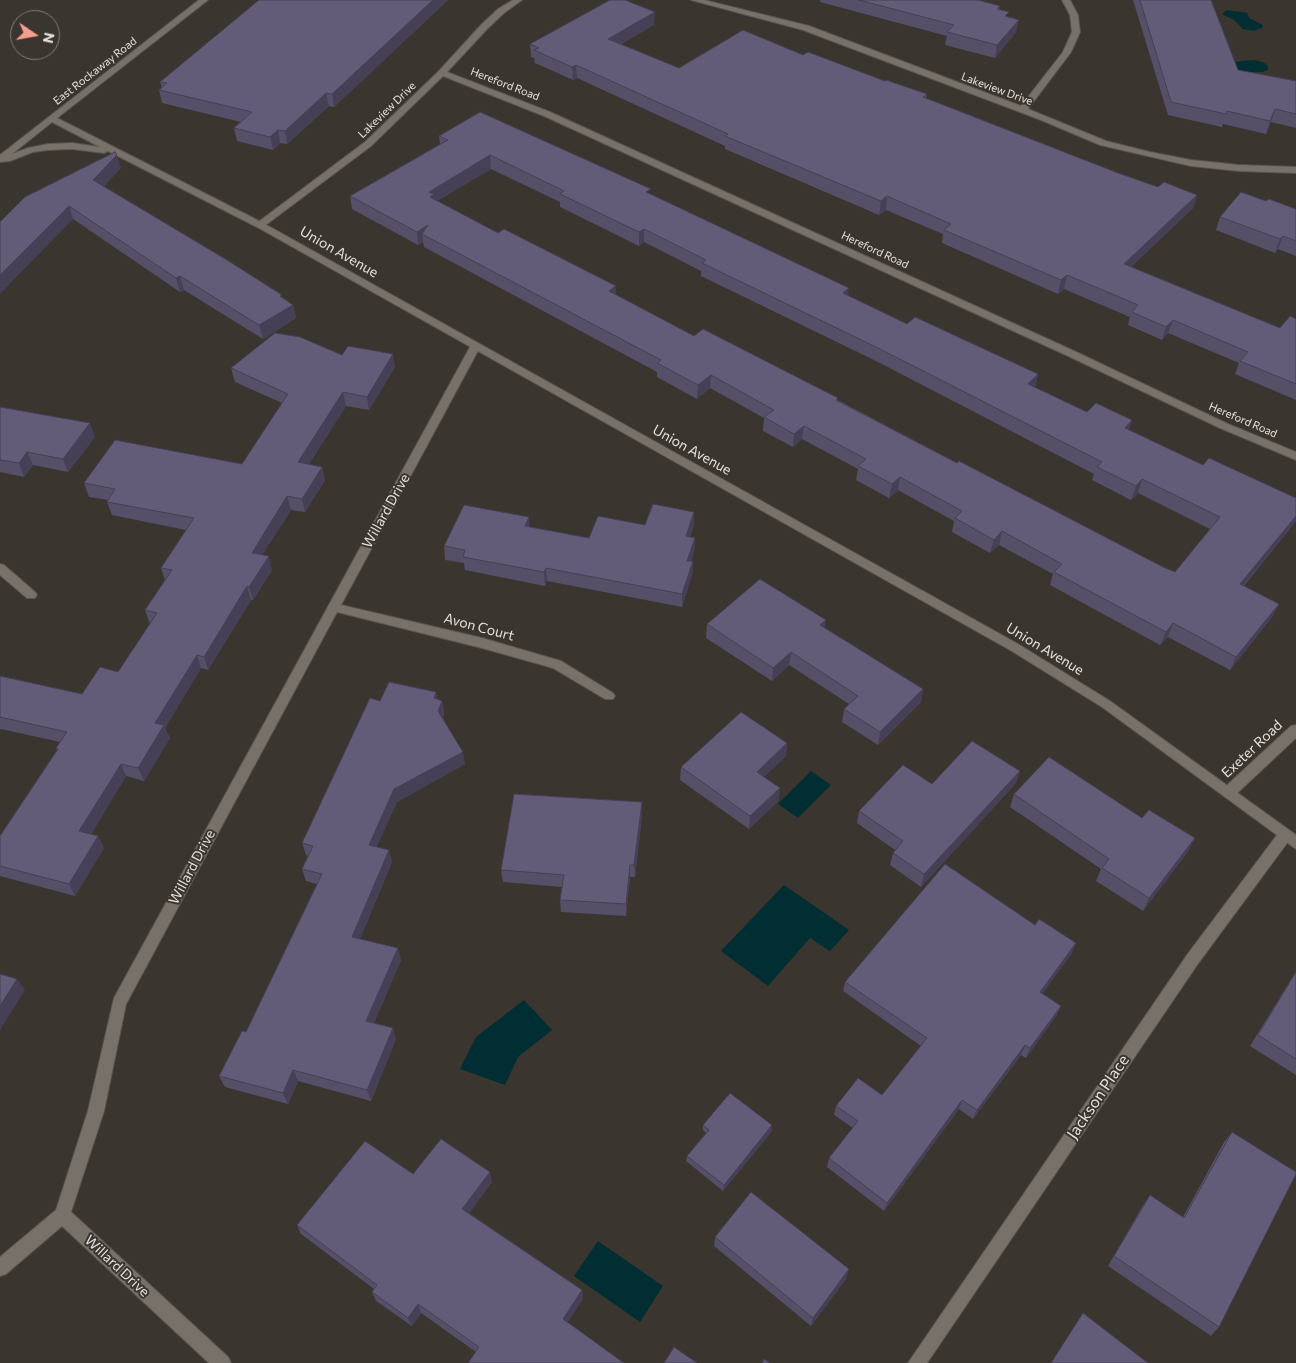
<!DOCTYPE html>
<style>
body{margin:0}
#map{position:relative;width:1296px;height:1363px;overflow:hidden;background:#3b3530;font-family:Commissioner,sans-serif}
canvas{display:block}
.north{position:absolute;left:10px;top:10px;width:50px;height:50px;box-sizing:border-box;background:#3b3530;border:1px solid #7f7975;border-radius:50%;rotate:102deg;font-size:14px;font-weight:700;line-height:20px;text-align:center;color:#e4e0dd}
.north::after{content:'';display:block;margin:auto;width:18px;height:22px;background:#f59d8e;clip-path:polygon(50% 0,100% 100%,50% 72%,0 100%)}
</style>
<div id="map">
<canvas width="1296" height="1363"></canvas>
<div class="north">N</div>
</div>
<script>
const g = document.querySelector('canvas').getContext('2d');
g.lineJoin = 'round';
function fill(path, color) {
  g.fillStyle = color;
  g.fill(path, 'evenodd');
}
function shape(rows) {
  const path = new Path2D();
  for (const r of rows) {
    path.moveTo(r[0], r[1]);
    for (let i = 2; i < r.length; i += 2) path.lineTo(r[i], r[i + 1]);
  }
  return path;
}
function strokePath(path, color, width, dash) {
  g.strokeStyle = color;
  g.lineWidth = width;
  g.lineCap = dash ? 'butt' : 'round';
  g.setLineDash(dash || []);
  g.stroke(path);
}
function drawText(font, color, halo, rows, align = 'center') {
  g.font = font + ' Commissioner,sans-serif';
  g.lineWidth = 4;
  g.setLineDash([]);
  g.textBaseline = 'middle';
  g.strokeStyle = halo;
  g.fillStyle = color;
  for (const [text, x, y, turn = 0] of rows) {
    g.save();
    g.translate(x, y);
    g.rotate((+turn || 0) * Math.PI / 180);
    g.textAlign = isNaN(turn) ? turn : align;
    if (halo) g.strokeText(text, 0, 0);
    g.fillText(text, 0, 0);
    g.restore();
  }
}
const water = shape([
 [1227,10,1247,13,1249,18,1263,25,1262,28,1254,31,1243,29,1234,20,1222,14],
 [1222,60,1234,62,1254,60,1265,63,1268,67,1268,70,1262,72,1248,72,1243,74],
 [811,771,831,785,798,818,778,804],
 [784,885,849,930,830,951,810,938,768,986,721,951],
 [524,1000,552,1030,518,1057,505,1085,460,1069,476,1037],
 [598,1241,663,1286,640,1322,574,1276]
]);
const minor = shape([
 [513,0,522,0,504,13,487,29,447,72,550,112,1074,351,1228,424,1296,452,1296,460,1220,428,1066,355,544,116,443,76,371,146,263,227,257,227,257,223,365,142,439,71,481,25,498,9,513,0],
 [691,0,704,0,809,26,1021,106,1063,52,1072,32,1070,15,1062,0,1070,0,1078,15,1080,32,1071,52,1028,109,1106,141,1150,152,1191,160,1239,165,1296,167,1296,173,1239,171,1191,166,1100,145,1041,120,803,30,691,0],
 [475,344,480,347,341,605,482,638,561,661,613,693,615,696,613,699,605,699,553,668,482,648,337,612,126,1004,104,1111,71,1212,228,1357,231,1363,209,1363,62,1226,6,1274,0,1276,0,1257,56,1210,88,1111,114,998,470,347,475,344],
 [0,564,4,565,35,592,37,595,35,598,27,598,0,575,0,564],
 [1296,725,1296,738,1234,796,1229,797,1224,796,1222,792,1224,788,1291,726,1296,725],
 [1285,829,1290,831,1292,835,1290,839,1197,965,927,1363,908,1363,1187,955,1280,831,1285,829]
]);
const secondary = shape([
 [199,0,208,0,57,118,263,223,1018,644,1110,701,1296,835,1296,849,1102,707,1010,650,257,227,108,151,104,153,72,149,48,150,33,152,10,161,0,162,0,155,199,0],
 [52,122,100,147,72,143,48,144,28,148,12,154,52,122]
]);
const wall = shape([
 [259,0,448,0,334,107,329,106,287,144,280,143,273,150,237,141,234,128,241,122,162,103,159,90,162,88,160,82],
 [820,0,978,0,1000,6,999,9,1008,17,1016,32,995,58,945,45,947,36,820,2],
 [1133,0,1211,0,1238,70,1296,81,1296,128,1271,122,1266,134,1223,124,1222,127,1168,115],
 [654,25,621,44,679,68,803,55,927,94,926,98,1118,173,1158,187,1197,195,1193,208,1131,267,1280,328,1296,319,1296,400,1235,374,1239,363,1168,333,1162,340,1128,325,1130,317,1064,289,1058,294,942,243,943,234,886,210,879,215,725,149,725,146,577,78,573,80,535,63,534,58,531,57,530,44],
 [439,136,651,194,848,296,907,324,1038,374,1035,388,1087,412,1129,430,1203,465,1296,498,1296,521,1244,586,1279,604,1272,617,1230,670,1168,637,1160,645,1050,585,1053,574,999,545,990,553,952,532,954,521,898,490,889,498,856,480,858,469,802,439,793,447,763,431,764,418,710,388,697,399,657,377,657,372,424,247,423,242,418,245,352,209,350,196,440,144],
 [491,169,560,202,560,207,639,246,644,242,701,271,701,276,876,361,1094,474,1092,480,1131,500,1138,493,1210,529,1175,572,1163,567,957,463,838,400,694,336,437,201],
 [121,168,103,187,293,305,296,318,263,339,184,290,180,292,73,219,0,222],
 [1266,201,1296,209,1296,256,1278,249,1275,253,1216,230,1220,217],
 [342,355,395,367,369,410,346,406,309,464,322,467,325,480,305,512,291,510,262,555,272,570,253,600,251,600,208,670,201,668,165,728,170,738,144,781,126,776,91,834,98,836,104,848,75,896,0,876,0,836,57,750,56,748,60,742,1,729,0,730,0,676,82,694,118,672,150,624,145,610,165,580,161,568,186,530,112,515,107,502,108,500,89,497,84,483,242,464,282,403,235,382,231,368],
 [0,407,95,437,68,472,33,465,24,477,0,472],
 [694,512,694,525,690,537,695,538,694,552,691,561,693,561,692,575,682,607,547,581,545,586,465,570,464,563,445,560,444,546,529,517,529,527,589,538],
 [707,624,825,628,923,689,921,702,878,745,842,722,844,709,849,704,789,665,772,681,706,638],
 [438,699,442,701,444,714,443,718,465,764,397,802,376,847,389,850,392,862,360,939,401,960,374,1023,396,1039,371,1101,298,1081,288,1104,225,1087,219,1076,246,1032,317,884,306,881,302,869,308,856,306,855,302,843,380,701],
 [787,743,786,756,764,777,779,800,749,829,680,780,681,767],
 [1020,771,1016,783,921,887,890,865,893,853,895,850,857,823,859,811],
 [1014,794,1142,818,1189,850,1143,911,1096,881,1101,869,1010,807],
 [642,815,635,877,630,877,626,916,561,912,560,900,562,887,503,882,501,870],
 [1072,953,1042,994,1061,1006,1056,1016,1026,1058,1021,1055,973,1119,959,1109,884,1211,827,1167,829,1158,853,1128,834,1115,836,1106,882,1095,921,1046,843,991,845,982],
 [1296,971,1296,1075,1250,1046],
 [703,1125,772,1131,723,1191,686,1161,687,1156,706,1133,703,1130],
 [1232,1132,1219,1327,1211,1336,1108,1266,1143,1205,1150,1195,1183,1217,1224,1142],
 [413,1174,492,1182,469,1213,582,1290,583,1299,476,1352,421,1313,412,1326,376,1301,372,1292,374,1289,301,1234,297,1225],
 [715,1237,846,1279,811,1326,714,1246]
]);
const shadedWall = shape([
 [433,0,448,0,334,107,332,94],
 [655,12,654,25,608,51,608,39],
 [1019,20,1016,32,995,58,997,45],
 [576,65,577,78,573,80,572,67],
 [326,93,329,106,287,144,285,131],
 [1275,109,1271,122,1266,134,1270,121],
 [278,130,280,143,273,150,270,137],
 [117,155,121,168,97,194,93,180],
 [490,155,491,169,435,202,431,210,429,192],
 [1197,195,1193,208,1120,277,1124,264],
 [887,196,886,210,879,215,881,201],
 [69,206,73,219,0,294,0,275],
 [428,225,422,234,423,242,418,245,417,232],
 [644,229,644,242,639,246,639,232],
 [1283,236,1278,249,1275,253,1280,239],
 [1067,275,1064,289,1058,294,1061,280],
 [180,276,184,290,180,292,176,278],
 [616,286,616,300,609,291],
 [849,288,847,302,843,293],
 [293,305,296,318,263,339,259,325],
 [1173,320,1168,333,1162,340,1166,327],
 [393,354,395,367,369,410,367,397],
 [1038,374,1035,388,1028,384],
 [711,375,710,388,697,399,698,385],
 [343,392,346,406,302,475,298,462],
 [1132,420,1128,434,1125,428],
 [90,423,95,437,68,472,63,459],
 [804,426,802,439,793,447,794,434],
 [27,452,33,465,24,477,19,463],
 [322,467,325,480,305,512,302,499],
 [900,477,898,490,889,498,892,484],
 [1142,479,1138,493,1131,500,1136,486],
 [287,496,291,510,255,566,252,553],
 [694,512,694,525,685,550,686,536],
 [1296,516,1296,521,1234,597,1240,584],
 [529,517,530,531,525,526],
 [1002,531,999,545,990,553,994,540],
 [695,538,694,552,687,574,687,561],
 [269,556,272,570,253,600,249,587],
 [693,561,692,575,682,607,682,594],
 [546,568,547,581,545,586,544,572],
 [247,586,251,600,208,670,204,657],
 [1279,604,1272,617,1230,670,1236,657],
 [826,620,824,633,820,625],
 [1173,623,1168,637,1160,645,1166,632],
 [791,652,789,665,772,681,773,668],
 [197,655,201,668,165,728,170,738,144,781,138,768,155,723],
 [923,689,921,702,878,745,880,732],
 [436,692,439,705,434,698],
 [442,701,444,714,441,724,438,711],
 [787,743,786,756,756,785,757,772],
 [463,752,465,764,397,802,372,858,369,845,394,789],
 [121,764,126,776,86,843,79,831],
 [1020,771,1016,783,921,887,924,874],
 [780,788,779,800,749,829,750,816],
 [642,802,642,815,635,877,634,865],
 [98,836,104,848,75,896,69,884],
 [1195,838,1189,850,1143,911,1149,898],
 [389,850,392,862,356,949,352,937],
 [630,865,630,877,626,916,626,904],
 [1076,943,1072,953,1036,1002,1040,992],
 [398,948,401,960,370,1032,366,1021],
 [17,979,25,990,0,1030,0,1006],
 [1061,1006,1056,1016,1026,1058,1030,1048],
 [393,1028,396,1039,371,1101,367,1090],
 [1025,1045,1021,1055,973,1119,977,1110],
 [293,1070,298,1081,288,1104,283,1093],
 [962,1100,959,1109,884,1211,887,1203],
 [772,1125,772,1131,723,1191,724,1185],
 [490,1172,492,1182,465,1219,462,1209],
 [849,1269,846,1279,811,1326,813,1318],
 [582,1290,583,1299,564,1328,563,1319],
 [418,1304,421,1313,412,1326,408,1318]
]);
const building = shape([
 [259,0,433,0,332,94,326,93,285,131,278,130,270,137,234,128,252,112,159,90,167,83,160,82,259,0],
 [610,0,625,0,655,12,608,39,679,68,743,30,803,55,808,52,885,81,886,80,927,94,923,97,1118,173,1158,187,1164,182,1197,195,1124,264,1280,328,1290,316,1296,319,1296,384,1240,361,1248,352,1173,320,1166,327,1132,312,1138,305,1067,275,1061,280,944,230,951,224,887,196,881,201,725,136,728,134,576,65,572,67,534,50,539,48,530,44,610,0],
 [859,0,978,0,1000,6,997,9,1009,12,1005,16,1019,20,997,45,947,32,954,25,859,0],
 [1140,0,1211,0,1238,70,1296,81,1296,114,1275,109,1270,121,1227,111,1226,114,1171,102,1140,0],
 [480,112,651,189,646,192,849,288,843,293,907,324,915,317,1038,374,1028,384,1087,412,1096,403,1132,420,1125,428,1203,465,1209,458,1296,498,1296,516,1240,584,1279,604,1236,657,1173,623,1166,632,1054,572,1062,564,1002,531,994,540,955,518,962,511,900,477,892,484,858,466,866,459,804,426,794,434,764,417,774,410,711,375,698,385,657,363,661,360,422,234,428,225,417,232,350,196,448,140,439,136,480,112],
 [490,155,564,191,560,194,639,232,644,229,706,260,702,263,878,348,1102,462,1097,467,1136,486,1142,479,1220,517,1175,572,1163,567,959,461,957,463,836,400,838,398,703,329,694,336,609,291,616,286,504,229,498,233,430,197,434,194,429,192,490,155],
 [115,152,117,155,93,180,227,260,282,295,280,296,293,305,259,325,180,276,176,278,69,206,0,275,0,222,25,197,115,152],
 [1241,192,1266,201,1269,199,1296,209,1296,241,1283,236,1280,239,1220,217,1241,192],
 [275,333,300,337,342,355,348,346,393,354,367,397,343,392,298,462,322,467,302,499,287,496,252,553,269,556,249,587,247,586,204,657,197,655,155,723,164,725,138,768,121,764,79,831,98,836,69,884,0,866,0,836,58,749,56,748,67,732,0,717,0,676,82,694,100,667,118,672,157,613,145,610,172,570,161,568,194,518,107,502,115,489,84,483,115,440,242,464,288,394,231,368,275,333],
 [0,407,90,423,63,459,27,452,19,463,0,460,0,407],
 [653,504,694,512,686,536,695,538,687,561,693,561,682,594,546,568,544,572,463,557,465,550,444,546,464,505,529,517,525,526,589,538,598,516,645,525,653,504],
 [760,579,826,620,820,625,923,689,880,732,844,709,858,696,791,652,773,668,707,624,760,579],
 [389,682,436,692,434,698,442,701,438,711,463,752,394,789,369,845,389,850,352,937,398,948,366,1021,393,1028,367,1090,293,1070,283,1093,219,1076,242,1031,246,1032,322,874,302,869,313,846,302,843,370,698,380,701,389,682],
 [741,712,787,743,757,772,780,788,750,816,681,767,741,712],
 [972,741,1020,771,924,874,893,853,903,841,859,811,903,765,932,784,972,741],
 [1049,757,1142,818,1149,810,1195,838,1149,898,1102,868,1109,859,1014,794,1049,757],
 [514,794,642,802,634,865,630,865,626,904,560,900,564,875,501,870,514,794],
 [945,864,1035,925,1039,919,1076,943,1040,992,1061,1006,1030,1048,1025,1045,977,1110,962,1100,887,1203,829,1158,858,1121,836,1106,858,1078,882,1095,927,1038,845,982,945,864],
 [1296,972,1296,1059,1258,1035,1296,972],
 [0,974,17,979,0,1006,0,974],
 [730,1093,772,1125,724,1185,687,1156,709,1130,703,1125,730,1093],
 [1232,1132,1296,1172,1296,1174,1219,1327,1114,1256,1150,1195,1184,1218,1232,1132],
 [441,1139,490,1172,462,1209,582,1290,563,1319,624,1363,468,1363,479,1347,418,1304,408,1318,372,1292,377,1285,297,1225,365,1141,413,1174,441,1139],
 [751,1192,849,1269,813,1318,715,1237,751,1192],
 [1083,1313,1148,1363,1051,1363,1083,1313],
 [674,1347,697,1363,664,1363,674,1347],
 [764,1359,770,1363,762,1363,764,1359]
]);
const farStreetnames = [
 ["East Rockaway Road",95,71,-38],
 ["Hereford Road",505,84,21],
 ["Lakeview Drive",997,89,20],
 ["Lakeview Drive",387,110,-44],
 ["Hereford Road",875,250,25],
 ["Hereford Road",1243,420,23]
];
const streetNames = [
 ["Union Avenue",339,252,30],
 ["Union Avenue",692,450,29],
 ["Willard Drive",386,511,-61],
 ["Avon Court",479,627,15],
 ["Union Avenue",1045,649,31],
 ["Exeter Road",1252,749,-43],
 ["Willard Drive",192,867,-62],
 ["Willard Drive",117,1266,43]
];
const nearStreetnames = [
 ["Jackson Place",1098,1097,-56]
];
fill(water, '#002e32');
strokePath(minor, '#58544f', 2);
strokePath(secondary, '#58544f', 2);
fill(minor, '#77716a');
fill(secondary, '#77716a');
fill(wall, '#554f68');
fill(shadedWall, '#454055');
fill(building, '#635c79');
strokePath(building, '#454055', 1);
drawText('11px', '#e4e0dd', '#3b3530', farStreetnames);
drawText('14px', '#e4e0dd', '#3b3530', streetNames);
drawText('16px', '#e4e0dd', '#3b3530', nearStreetnames);
</script>
